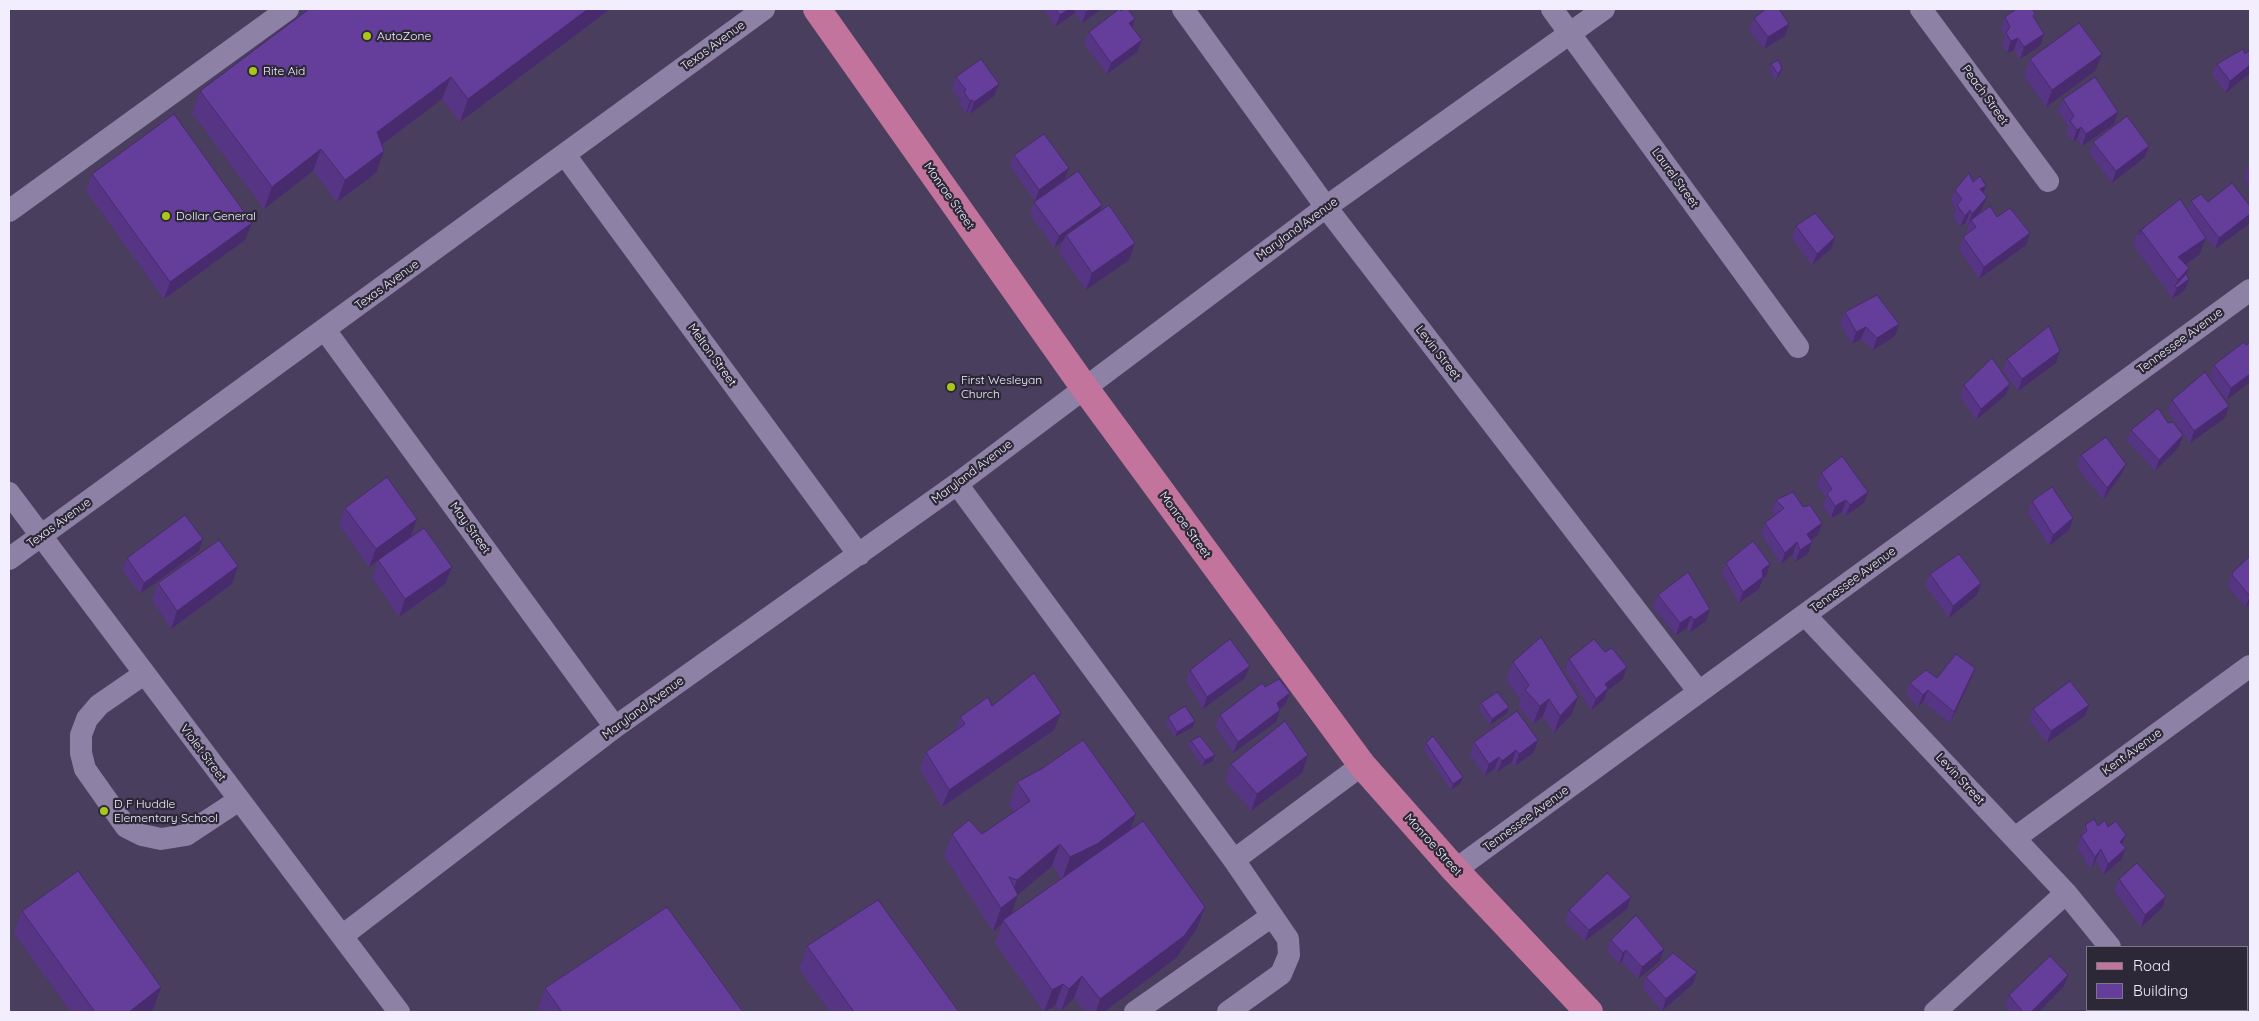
<!DOCTYPE html>
<style>
body{margin:0}
#map{position:relative;width:2259px;height:1021px;overflow:hidden;background:#493e5e;font-family:Quicksand,sans-serif}
canvas{display:block}
.frame{position:absolute;inset:0;border:10px solid #f2eefe;pointer-events:none}
.legend{position:absolute;left:2086px;top:946px;width:162px;height:65px;box-sizing:border-box;background:#2d2837;border:1px solid #7c7787;margin:0;padding:6px 9px;list-style:none;font-size:15px;color:#f2eefe}
.legend li{display:flex;align-items:center;gap:10px;height:25px}
.legend b{width:25px;border:1px solid #7c7787}
</style>
<div id="map">
<canvas width="2259" height="1021"></canvas>
<div class="frame"></div>
<ul class="legend">
<li><b style="height:6px;background:#c3749d"></b>Road</li>
<li><b style="height:14px;background:#653e9b"></b>Building</li>
</ul>
</div>
<script>
const g = document.querySelector('canvas').getContext('2d');
g.lineJoin = 'round';
function shape(rows) {
  const path = new Path2D();
  for (const r of rows) {
    path.moveTo(r[0], r[1]);
    for (let i = 2; i < r.length; i += 2) path.lineTo(r[i], r[i + 1]);
  }
  return path;
}
function strokePath(path, color, width, dash) {
  g.strokeStyle = color;
  g.lineWidth = width;
  g.lineCap = dash ? 'butt' : 'round';
  g.setLineDash(dash || []);
  g.stroke(path);
}
function fill(path, color) {
  g.fillStyle = color;
  g.fill(path, 'evenodd');
}
function drawText(font, color, halo, rows, align = 'center') {
  g.font = font + ' Quicksand,sans-serif';
  g.lineWidth = 4.5;
  g.setLineDash([]);
  g.textBaseline = 'middle';
  g.strokeStyle = halo;
  g.fillStyle = color;
  for (const [text, x, y, turn = 0] of rows) {
    g.save();
    g.translate(x, y);
    g.rotate((+turn || 0) * Math.PI / 180);
    g.textAlign = isNaN(turn) ? turn : align;
    if (halo) g.strokeText(text, 0, 0);
    g.fillText(text, 0, 0);
    g.restore();
  }
}
const minor = shape([
 [1183,9,1326,207,1699,692],
 [1552,9,1798,347],
 [1921,9,2048,181],
 [565,155,859,555],
 [9,211,288,9],
 [325,330,615,727],
 [957,484,1234,860,1362,765],
 [9,493,399,1012],
 [9,559,764,9],
 [1805,615,2066,893,2110,947],
 [144,674,99,705,87,719,81,735,81,753,85,769,126,827,142,835,161,839,186,835,239,800],
 [2015,838,2250,666],
 [1455,870,2250,290],
 [342,936,615,727,957,484,1326,207,1604,9],
 [2161,1010,2163,1012],
 [1135,1012,1272,916],
 [1228,1012,1281,974,1289,955,1288,939,1234,860],
 [1935,1012,2066,893]
]);
const major = shape([
 [817,9,1084,387,1362,765,1455,870,1589,1012]
]);
const wall = shape([
 [309,9,610,9,460,122,442,99,382,145,384,151,376,173,337,202,313,171,264,209,192,113,200,91],
 [1045,9,1102,9,1082,23,1075,13,1055,27,1045,11],
 [2035,13,2034,17,2044,34,2040,46,2020,59,2014,50,2007,53,2002,44,2005,36,2001,29,2005,17],
 [1754,18,1789,24,1785,36,1764,49,1749,30],
 [1135,19,1132,27,1142,40,1137,52,1107,74,1084,44,1089,32],
 [2250,50,2250,73,2226,93,2212,75,2217,64,2245,54],
 [2102,54,2095,71,2046,107,2024,76,2030,59],
 [1771,64,1782,68,1780,74,1776,80,1769,70],
 [956,77,999,84,994,96,970,114,968,111,966,113,959,104,961,101,952,89],
 [2063,99,2118,112,2114,124,2082,146,2077,139,2073,141,2066,132,2068,126,2058,111],
 [2093,142,2149,146,2145,157,2112,183,2089,153],
 [1014,155,1064,180,1035,201,1010,167],
 [2250,164,2250,188,2244,177,2248,166],
 [92,174,245,240,164,299,86,191],
 [1973,182,1986,186,1983,193,1987,197,1982,209,1976,216,1997,217,2026,245,1979,279,1959,249,1963,237,1968,234,1966,232,1969,224,1968,225,1966,222,1960,227,1953,217,1956,209,1951,201,1955,190],
 [2191,201,2208,202,2250,206,2250,223,2215,249,2202,233,2199,255,2185,265,2189,268,2186,275,2189,279,2185,290,2172,299,2171,297,2171,296,2135,248,2135,247,2133,244,2138,232,2188,211],
 [1034,202,1102,205,1100,211,1135,243,1129,260,1086,290,1059,252,1063,241,1054,248,1030,214],
 [1796,226,1835,237,1831,249,1812,265,1792,238],
 [1845,312,1899,324,1895,336,1873,350,1861,339,1852,344,1840,324],
 [2250,343,2227,400,2210,377,2214,365],
 [2007,359,2056,363,2018,391,2003,370],
 [2010,384,2006,395,1976,420,1960,397,1964,385],
 [2172,400,2225,418,2190,443,2168,412],
 [2168,423,2179,447,2155,471,2127,441,2131,430],
 [2081,455,2121,475,2103,500,2077,467],
 [1821,473,1868,492,1864,503,1845,516,1842,512,1831,518,1823,506,1826,498,1817,484],
 [1776,500,1803,507,1822,523,1818,535,1811,540,1808,554,1795,562,1793,554,1781,564,1761,534,1765,523,1775,515,1771,511],
 [2032,501,2069,530,2049,546,2028,513],
 [345,508,417,519,411,536,369,567,339,525],
 [199,551,140,594,122,570,127,558],
 [2250,556,2250,603,2246,607,2228,587,2232,573],
 [378,560,445,584,399,617,372,578],
 [1726,563,1770,564,1766,576,1763,578,1759,589,1739,603,1722,574],
 [238,566,232,584,171,629,152,600,158,583],
 [1930,574,1981,583,1977,595,1949,618,1925,585],
 [1658,595,1706,621,1690,632,1687,628,1676,635,1653,607],
 [1605,652,1627,667,1623,679,1607,691,1604,700,1591,710,1565,670,1569,659],
 [1513,662,1572,714,1554,733,1543,716,1533,724,1519,707,1521,701,1506,679],
 [1250,666,1245,678,1203,709,1186,681,1190,670],
 [1937,678,1971,679,1950,723,1923,702,1918,707,1906,694,1910,683],
 [1265,687,1285,705,1280,709,1276,722,1233,753,1215,726,1220,715],
 [1481,703,1509,707,1507,713,1490,725,1479,709],
 [2089,705,2085,716,2047,743,2029,720,2033,709],
 [992,706,1054,730,942,807,920,769,926,752,955,732,960,717],
 [1168,717,1193,727,1175,737,1166,723],
 [1191,741,1213,761,1202,766,1188,746],
 [1474,742,1534,752,1515,766,1512,762,1497,772,1495,768,1485,776,1470,754],
 [1426,743,1461,783,1451,790,1424,749],
 [1231,764,1302,773,1251,811,1225,781],
 [1017,782,1130,830,1196,930,1176,958,1104,1012,1085,1012,1074,998,1061,1011,1055,1006,1044,1012,995,943,1002,924,993,931,944,856,952,834,982,834,1014,812,1009,805],
 [1052,866,1061,879,1011,914,1018,894],
 [2085,825,2108,827,2126,848,2121,860,2103,875,2096,860,2091,869,2077,848],
 [2119,879,2162,908,2141,927,2114,891],
 [1627,909,1585,941,1565,922,1569,910],
 [22,911,153,1010,150,1012,71,1012,14,933],
 [1611,940,1664,949,1660,961,1638,979,1622,962,1619,964,1607,951],
 [807,946,959,1012,830,1012,799,969],
 [1646,977,1693,984,1662,1011,1642,988],
 [2064,986,2039,1012,2010,1012,2005,1006,2009,995],
 [545,988,743,1012,538,1012,537,1011]
]);
const shadedWall = shape([
 [588,9,610,9,460,122,468,99],
 [1069,9,1076,9,1075,13,1055,27,1060,15],
 [1090,9,1102,9,1082,23,1086,12],
 [1135,19,1131,31,1129,23],
 [1789,24,1785,36,1764,49,1768,37],
 [2044,34,2040,46,2020,59,2024,47],
 [2018,38,2014,50,2007,53,2011,41],
 [1142,40,1137,52,1107,74,1111,63],
 [2102,54,2095,71,2046,107,2052,90],
 [2250,65,2250,73,2226,93,2230,81],
 [1782,68,1780,74,1776,80,1778,74],
 [451,77,442,99,368,155,377,132],
 [999,84,994,96,970,114,974,102],
 [972,100,968,111,966,113,970,101],
 [2118,112,2114,124,2082,146,2086,134],
 [2081,127,2077,139,2073,141,2077,130],
 [2149,146,2145,157,2112,183,2116,171],
 [321,149,313,171,264,209,272,187],
 [384,151,376,173,337,202,345,180],
 [1069,168,1064,180,1035,201,1039,190],
 [1986,186,1982,198,1980,189],
 [1987,197,1982,209,1972,221,1971,220,1968,225,1972,214],
 [1102,205,1098,216,1066,235,1063,241,1054,248,1059,236],
 [1970,210,1966,222,1960,227,1965,216],
 [2250,214,2250,223,2215,249,2219,238],
 [252,223,245,240,164,299,170,282],
 [2030,233,2026,245,1979,279,1984,267],
 [1835,237,1831,249,1812,265,1817,254],
 [2206,238,2199,255,2173,273,2178,257],
 [1135,243,1129,260,1086,290,1092,273],
 [2189,268,2183,283,2189,279,2185,290,2172,299,2177,288,2175,286,2178,280],
 [1899,324,1895,336,1873,350,1877,338],
 [1866,327,1861,339,1852,344,1856,332],
 [2060,351,2056,363,2018,391,2022,379],
 [2250,374,2250,382,2227,400,2231,388],
 [2010,384,2006,395,1976,420,1981,409],
 [2229,406,2225,418,2190,443,2194,431],
 [2183,435,2179,447,2155,471,2159,460],
 [2126,464,2121,475,2103,500,2107,488],
 [1868,492,1864,503,1845,516,1850,505],
 [1846,500,1842,512,1831,518,1835,506],
 [2073,518,2069,530,2049,546,2053,535],
 [417,519,411,536,369,567,376,549],
 [1822,523,1818,535,1803,546,1807,534],
 [203,539,199,551,140,594,144,583],
 [1797,542,1793,554,1781,564,1785,553],
 [1812,542,1808,554,1795,562,1800,550],
 [1770,564,1766,576,1763,578,1759,589,1739,603,1743,592,1762,570],
 [238,566,232,584,171,629,177,611],
 [452,567,445,584,399,617,405,599],
 [1981,583,1977,595,1949,618,1953,606],
 [2250,596,2250,603,2246,607],
 [1710,609,1706,621,1690,632,1694,620],
 [1691,616,1687,628,1676,635,1680,623],
 [1250,666,1245,678,1203,709,1207,697],
 [1627,667,1623,679,1607,691,1604,700,1591,710,1596,699,1605,684],
 [1975,668,1971,679,1950,723,1954,712],
 [1928,690,1923,702,1918,707,1923,695],
 [1290,693,1285,705,1273,714,1277,703],
 [1578,697,1572,714,1554,733,1560,716],
 [1549,699,1543,716,1533,724,1540,706],
 [2089,705,2085,716,2047,743,2051,731],
 [1509,707,1507,713,1490,725,1492,719],
 [1280,710,1276,722,1233,753,1238,742],
 [1061,713,1054,730,942,807,949,790],
 [1195,721,1193,727,1175,737,1177,732],
 [1538,740,1534,752,1515,766,1519,754],
 [1516,750,1512,762,1497,772,1502,761],
 [1215,755,1213,761,1202,766,1205,760],
 [1308,755,1302,773,1251,811,1257,794],
 [1499,757,1495,768,1485,776,1489,764],
 [1463,777,1461,783,1451,790,1453,784],
 [1136,814,1128,836,1062,880,1070,857],
 [2126,835,2121,846,2120,842],
 [1060,844,1052,866,1009,902,1017,880],
 [2126,848,2121,860,2103,875,2108,864],
 [2101,849,2096,860,2091,869,2095,857],
 [1018,895,1010,918,1003,920,1002,924,993,931,1001,908],
 [2166,896,2162,908,2141,927,2145,915],
 [1631,897,1627,909,1585,941,1589,930],
 [1205,907,1196,930,1176,958,1104,1012,1096,1012,1100,999],
 [1664,949,1660,961,1638,979,1642,967],
 [1626,950,1622,962,1619,964,1623,953],
 [1697,972,1693,984,1662,1011,1666,999],
 [2068,975,2064,986,2039,1012,2031,1012],
 [1082,976,1074,998,1061,1011,1069,989],
 [1063,984,1055,1006,1044,1012,1052,990],
 [161,987,153,1010,150,1012,129,1012]
]);
const building = shape([
 [309,9,588,9,468,99,451,77,377,132,384,151,345,180,321,149,272,187,200,91,309,9],
 [1055,9,1069,9,1060,15,1055,9],
 [1084,9,1090,9,1086,12,1084,9],
 [1119,9,1121,11,1124,9,1128,9,1135,19,1129,23,1142,40,1111,63,1089,32,1119,9],
 [1766,9,1779,9,1789,24,1768,37,1754,18,1766,9],
 [2016,9,2032,9,2035,13,2033,16,2044,34,2024,47,2018,38,2011,41,2006,33,2010,27,2005,17,2016,9],
 [2079,23,2102,54,2052,90,2030,59,2079,23],
 [2243,49,2245,54,2250,50,2250,65,2230,81,2217,64,2243,49],
 [981,59,999,84,974,102,972,100,970,101,964,92,966,90,956,77,981,59],
 [1778,60,1782,68,1778,74,1771,64,1778,60],
 [2095,77,2118,112,2086,134,2081,127,2077,130,2070,121,2074,116,2063,99,2095,77],
 [174,114,252,223,170,282,92,174,174,114],
 [2127,116,2149,146,2116,171,2093,142,2127,116],
 [1044,134,1069,168,1039,190,1014,155,1044,134],
 [1078,171,1102,205,1059,236,1034,202,1078,171],
 [1969,173,1973,182,1980,176,1986,186,1980,189,1987,197,1972,214,1970,210,1965,216,1957,205,1962,199,1955,190,1969,173],
 [2232,183,2250,206,2250,214,2219,238,2191,201,2201,194,2208,202,2232,183],
 [2180,199,2206,238,2178,257,2189,268,2178,280,2141,230,2180,199],
 [1109,205,1135,243,1092,273,1066,235,1109,205],
 [1990,206,1997,217,2010,208,2030,233,1984,267,1963,237,1976,227,1971,220,1990,206],
 [1815,213,1835,237,1817,254,1796,226,1815,213],
 [2146,226,2141,230,2140,235,2138,232,2146,226],
 [2186,274,2189,279,2177,288,2175,286,2186,274],
 [1877,295,1899,324,1877,338,1866,327,1856,332,1845,312,1877,295],
 [2049,326,2060,351,2022,379,2007,359,2049,326],
 [2244,342,2246,345,2250,343,2250,374,2231,388,2214,365,2244,342],
 [1992,358,2010,384,1981,409,1964,385,1992,358],
 [2205,372,2229,406,2194,431,2172,400,2205,372],
 [2158,408,2168,423,2173,422,2183,435,2159,460,2131,430,2158,408],
 [2106,437,2126,464,2107,488,2081,455,2106,437],
 [1842,456,1868,492,1850,505,1846,500,1835,506,1827,494,1832,489,1821,473,1842,456],
 [387,477,417,519,376,549,345,508,387,477],
 [2052,487,2073,518,2053,535,2032,501,2052,487],
 [1793,492,1803,507,1810,505,1822,523,1807,534,1812,542,1800,550,1797,542,1785,553,1765,523,1784,508,1776,500,1793,492],
 [185,515,203,539,144,583,127,558,185,515],
 [424,528,452,567,405,599,378,560,424,528],
 [219,540,238,566,177,611,158,583,219,540],
 [1753,541,1770,564,1762,570,1763,577,1743,592,1726,563,1753,541],
 [1959,554,1981,583,1953,606,1930,574,1959,554],
 [2250,556,2250,596,2232,575,2232,573,2250,556],
 [1688,572,1710,609,1694,620,1691,616,1680,623,1658,595,1688,572],
 [1541,637,1578,697,1560,716,1549,699,1540,706,1525,690,1529,685,1513,662,1541,637],
 [1230,639,1250,666,1207,697,1190,670,1230,639],
 [1594,639,1605,652,1612,648,1627,667,1605,684,1608,688,1596,699,1569,659,1594,639],
 [1956,654,1975,668,1954,712,1928,690,1923,695,1910,683,1926,670,1937,678,1956,654],
 [1034,673,1061,713,949,790,926,752,965,724,960,717,988,697,992,706,1034,673],
 [1279,679,1290,693,1277,703,1280,710,1238,742,1220,715,1262,683,1265,687,1279,679],
 [2070,681,2089,705,2051,731,2033,709,2070,681],
 [1497,692,1509,707,1492,719,1481,703,1497,692],
 [1185,706,1195,721,1177,732,1168,717,1185,706],
 [1517,711,1538,740,1519,754,1516,750,1502,761,1499,757,1489,764,1474,742,1517,711],
 [1285,721,1308,755,1257,794,1231,764,1285,721],
 [1200,736,1215,755,1205,760,1191,741,1200,736],
 [1433,736,1463,777,1453,784,1426,743,1433,736],
 [1083,740,1136,814,1097,844,1070,857,1060,844,1017,880,1009,877,1018,895,1001,908,952,834,969,820,982,834,1030,801,1017,782,1043,768,1083,740],
 [2094,819,2098,826,2105,820,2108,827,2116,821,2126,835,2120,842,2126,848,2108,864,2101,849,2095,857,2081,836,2087,831,2085,825,2094,819],
 [1143,821,1205,907,1184,936,1100,999,1082,976,1069,989,1063,984,1052,990,1003,920,1143,821],
 [2137,863,2166,896,2145,915,2119,879,2137,863],
 [78,871,161,987,129,1012,95,1012,22,911,78,871],
 [1607,873,1631,897,1589,930,1569,910,1607,873],
 [878,900,959,1012,854,1012,807,946,878,900],
 [667,907,743,1012,562,1012,545,988,667,907],
 [1636,915,1664,949,1642,967,1626,950,1623,953,1611,940,1636,915],
 [1673,953,1697,972,1666,999,1646,977,1673,953],
 [2050,956,2068,975,2031,1012,2023,1012,2009,995,2050,956]
]);
const markers = [
 [367,36,5,"#aac719"],
 [253,71,5,"#aac719"],
 [166,216,5,"#aac719"],
 [951,387,5,"#aac719"],
 [104,811,5,"#aac719"]
];
const poiNames = [
 ["AutoZone",377,36],
 ["Rite Aid",263,71],
 ["Dollar General",176,216],
 ["First Wesleyan",961,380],
 ["Church",961,394],
 ["D F Huddle",114,804],
 ["Elementary School",114,818]
];
const streetNames = [
 ["Texas Avenue",713,46,-36],
 ["Peach Street",1985,95,54],
 ["Laurel Street",1675,178,54],
 ["Monroe Street",949,196,55],
 ["Maryland Avenue",1297,229,-36],
 ["Texas Avenue",387,285,-36],
 ["Tennessee Avenue",2180,341,-36],
 ["Levin Street",1438,353,52],
 ["Melton Street",712,355,54],
 ["Maryland Avenue",972,472,-37],
 ["Texas Avenue",59,523,-36],
 ["Monroe Street",1185,525,54],
 ["May Street",470,528,54],
 ["Tennessee Avenue",1853,580,-36],
 ["Maryland Avenue",643,708,-36],
 ["Kent Avenue",2132,752,-36],
 ["Violet Street",203,753,53],
 ["Levin Street",1960,779,47],
 ["Tennessee Avenue",1526,819,-36],
 ["Monroe Street",1433,845,48]
];
strokePath(minor, '#8d81a5', 22);
strokePath(major, '#c3749d', 28);
fill(wall, '#573585');
fill(shadedWall, '#472b6c');
fill(building, '#653e9b');
strokePath(building, '#472b6c', 1);
for (const [x, y, r, color] of markers) {
  const dot = new Path2D();
  dot.arc(x, y, r, 0, 2 * Math.PI);
  g.fillStyle = color;
  g.fill(dot);
  strokePath(dot, '#2d2837', 2);
}
drawText('12px', '#f2eefe', '#2d2837', poiNames, 'left');
drawText('12px', '#f2eefe', '#2d2837', streetNames);
</script>
